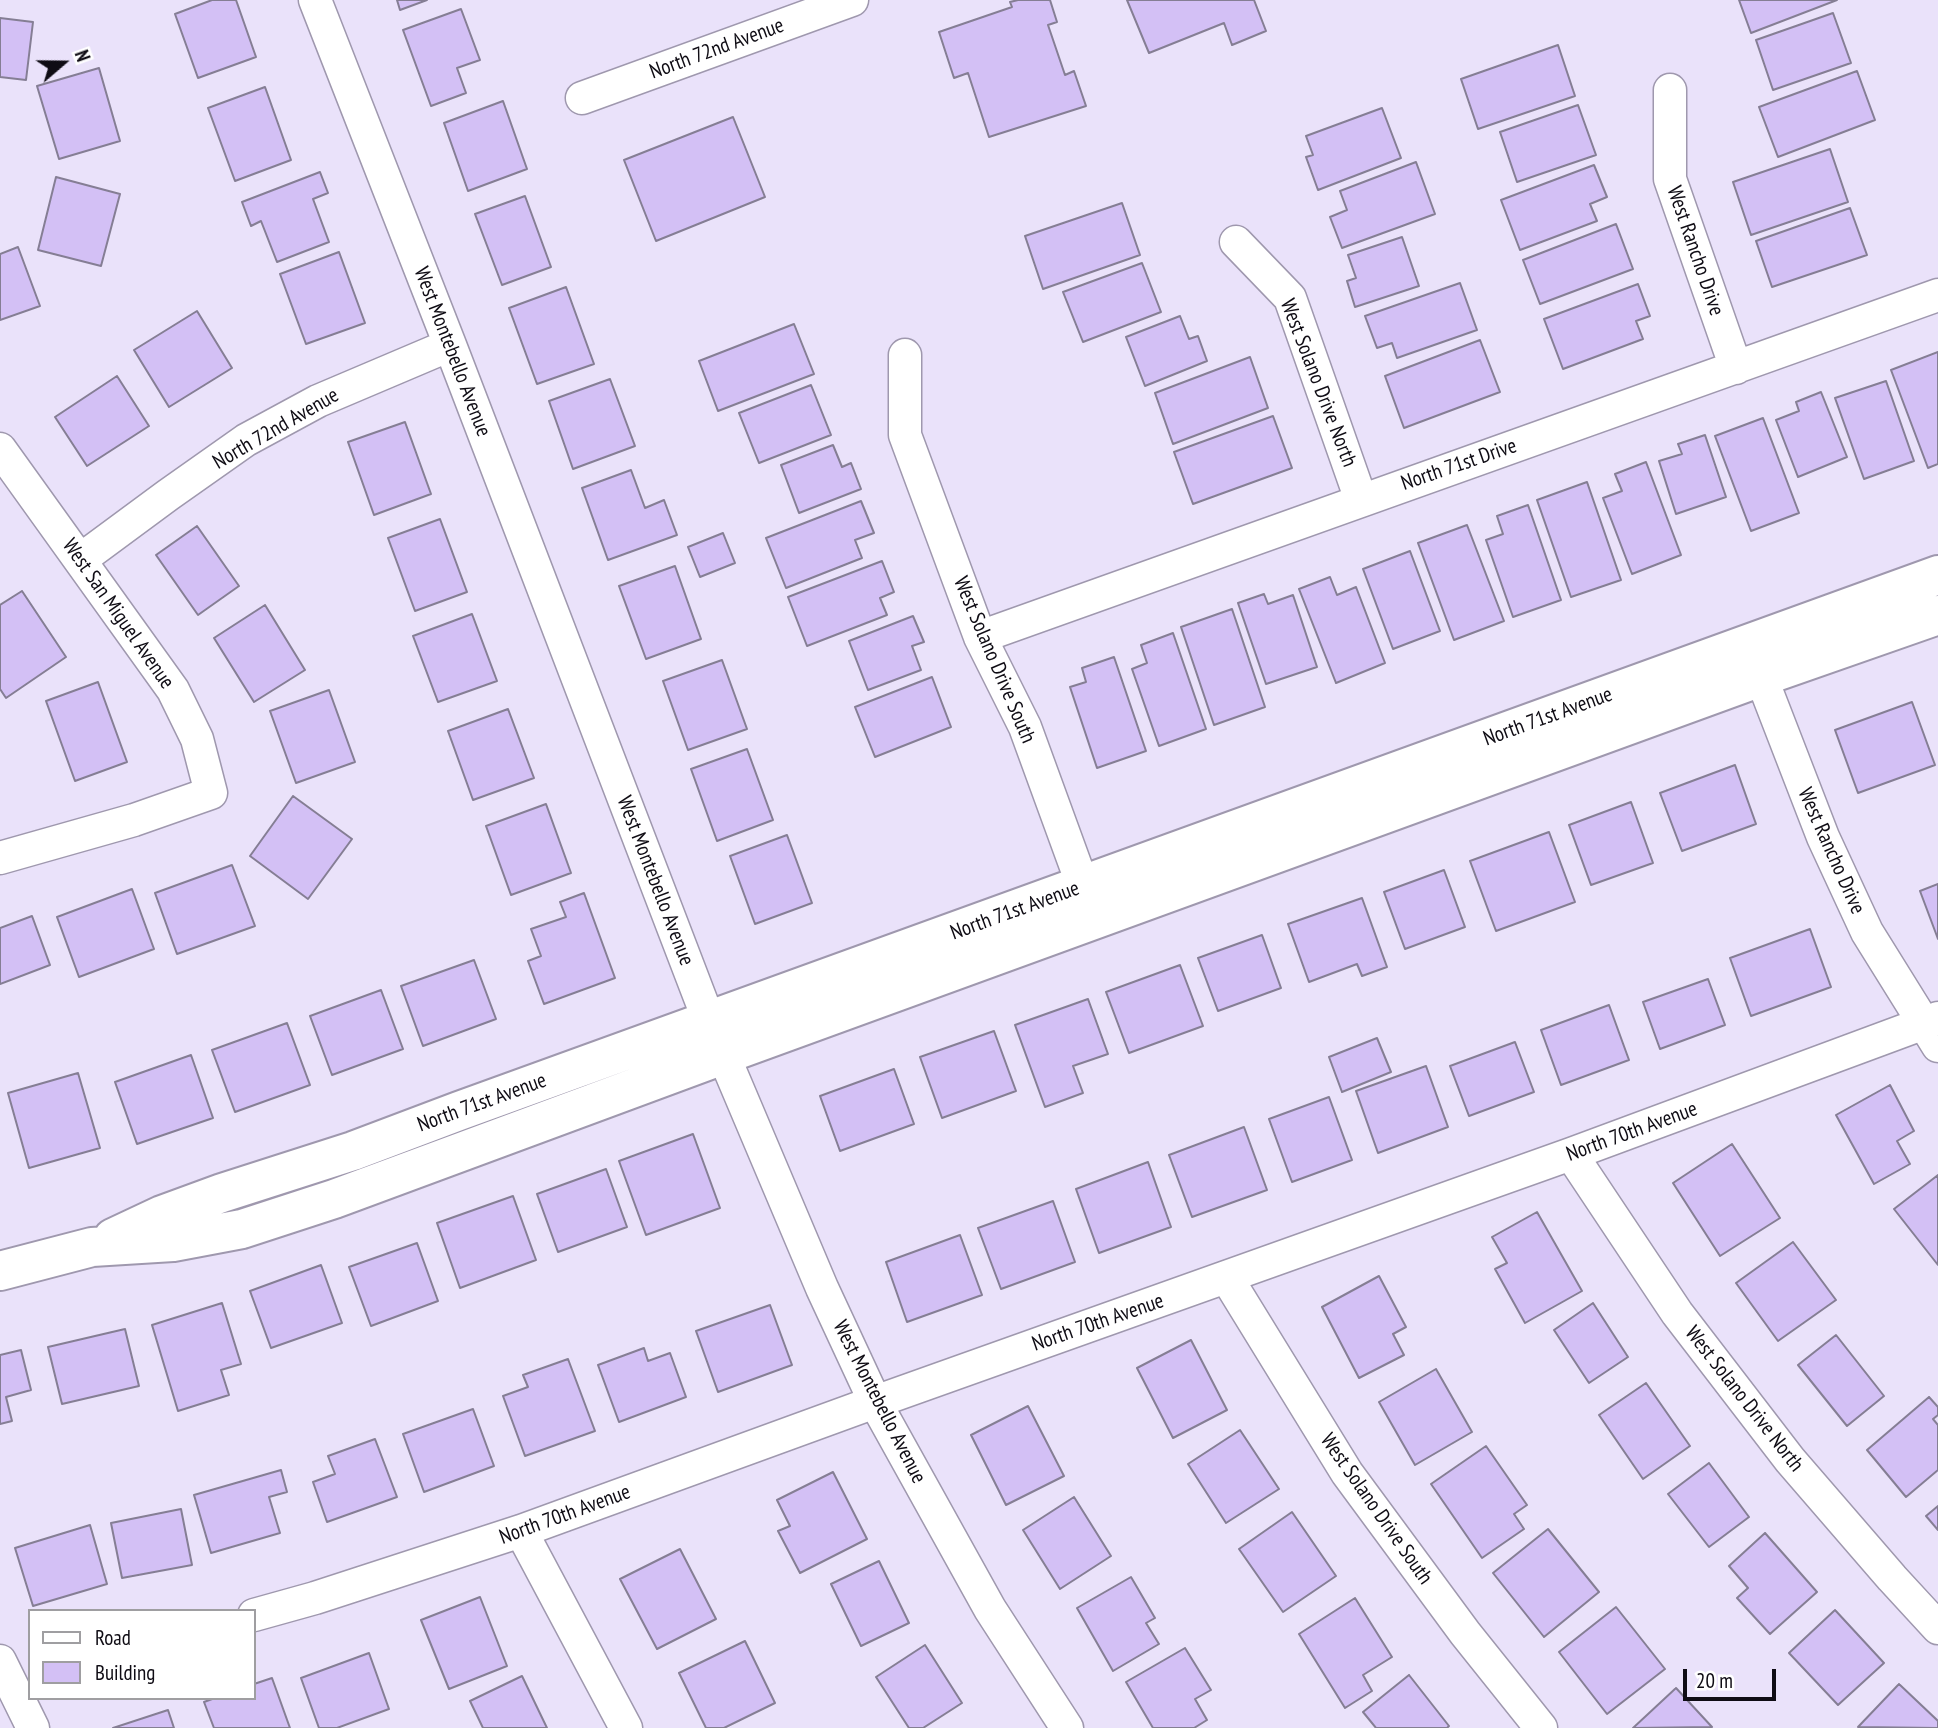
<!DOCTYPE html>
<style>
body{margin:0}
#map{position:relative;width:1938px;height:1728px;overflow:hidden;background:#eae2fa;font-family:"PT Sans Narrow",sans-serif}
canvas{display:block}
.legend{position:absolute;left:28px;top:1609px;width:228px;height:91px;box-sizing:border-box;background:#fff;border:2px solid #9f9ea1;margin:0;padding:9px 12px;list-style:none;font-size:21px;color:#0f0c14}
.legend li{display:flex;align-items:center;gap:14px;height:35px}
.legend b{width:35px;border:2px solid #9f9ea1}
.north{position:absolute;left:28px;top:28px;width:70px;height:70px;-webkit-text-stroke:5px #fff;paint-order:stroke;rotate:70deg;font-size:19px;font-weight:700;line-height:28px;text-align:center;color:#0f0c14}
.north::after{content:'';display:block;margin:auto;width:24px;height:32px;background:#0f0c14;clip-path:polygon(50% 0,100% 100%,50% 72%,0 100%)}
.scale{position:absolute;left:1683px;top:1669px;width:93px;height:32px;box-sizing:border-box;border:4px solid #0f0c14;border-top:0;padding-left:9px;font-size:21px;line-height:24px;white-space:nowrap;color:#0f0c14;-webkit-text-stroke:5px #fff;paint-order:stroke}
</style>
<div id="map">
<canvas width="1938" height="1728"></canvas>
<ul class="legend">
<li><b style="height:9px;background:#fff"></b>Road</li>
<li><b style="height:19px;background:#d3c0f5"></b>Building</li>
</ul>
<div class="north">N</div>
<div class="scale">20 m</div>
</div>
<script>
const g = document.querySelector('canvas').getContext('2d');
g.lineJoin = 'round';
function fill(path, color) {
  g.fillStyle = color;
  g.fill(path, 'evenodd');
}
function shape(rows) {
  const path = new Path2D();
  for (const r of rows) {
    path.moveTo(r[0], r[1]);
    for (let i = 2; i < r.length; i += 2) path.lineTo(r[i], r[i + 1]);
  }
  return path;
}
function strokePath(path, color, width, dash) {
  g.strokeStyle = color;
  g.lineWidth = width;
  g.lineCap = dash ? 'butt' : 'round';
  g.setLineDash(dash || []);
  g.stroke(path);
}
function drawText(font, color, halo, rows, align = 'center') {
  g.font = font + ' "PT Sans Narrow",sans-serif';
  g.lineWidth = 5;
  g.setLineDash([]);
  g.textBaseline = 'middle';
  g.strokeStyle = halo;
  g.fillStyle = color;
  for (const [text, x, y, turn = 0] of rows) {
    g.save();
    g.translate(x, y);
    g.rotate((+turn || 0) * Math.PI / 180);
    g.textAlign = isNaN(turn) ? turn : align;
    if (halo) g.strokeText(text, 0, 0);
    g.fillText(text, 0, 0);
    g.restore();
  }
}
const building = shape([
 [212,0,236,0,256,57,198,78,175,14,212,0],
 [397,0,427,0,400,10,397,0],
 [1018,0,1050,0,1057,22,1048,25,1065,75,1074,71,1086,106,989,137,968,73,954,78,939,32,1012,7,1010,2,1018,0],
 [1127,0,1254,0,1266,31,1232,45,1224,23,1149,53,1127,0],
 [1739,0,1837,0,1751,33,1739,0],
 [461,9,480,60,457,68,466,93,431,106,403,30,461,9],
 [1833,13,1851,63,1773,90,1756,40,1833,13],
 [0,18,33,22,26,80,0,77,0,18],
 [1558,45,1575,96,1478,129,1461,79,1558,45],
 [99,68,120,141,59,159,37,86,99,68],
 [1857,71,1875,120,1778,157,1759,107,1857,71],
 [265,87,291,160,235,181,208,108,265,87],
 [503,101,527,169,468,191,444,123,503,101],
 [1578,105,1596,155,1517,182,1500,132,1578,105],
 [1382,108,1401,158,1318,190,1306,157,1313,155,1306,136,1382,108],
 [733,117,765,197,656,241,624,160,733,117],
 [1830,149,1848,202,1751,235,1733,182,1830,149],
 [1416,162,1435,214,1342,248,1330,217,1347,210,1340,191,1416,162],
 [1594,165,1607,197,1590,204,1597,221,1520,250,1501,200,1594,165],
 [320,172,328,193,313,199,329,242,277,262,261,221,251,226,242,202,320,172],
 [56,177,120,194,101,266,38,250,56,177],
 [525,196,551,267,502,285,475,214,525,196],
 [1122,203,1140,255,1043,289,1025,236,1122,203],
 [1850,208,1867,255,1772,287,1756,241,1850,208],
 [1616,224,1633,269,1540,304,1523,260,1616,224],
 [1402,237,1419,286,1355,307,1347,281,1356,278,1348,255,1402,237],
 [18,247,40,306,0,320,0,254,18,247],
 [339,252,365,323,306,344,280,274,339,252],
 [1142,263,1161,312,1083,342,1063,292,1142,263],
 [1460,283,1477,330,1397,358,1392,343,1377,348,1365,316,1460,283],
 [1638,284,1650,316,1636,321,1643,339,1563,369,1544,319,1638,284],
 [566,287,594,364,537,384,509,308,566,287],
 [197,311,232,368,169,407,134,350,197,311],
 [1180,316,1189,339,1198,336,1207,361,1145,386,1126,337,1180,316],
 [794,324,814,374,718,411,699,361,794,324],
 [1480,340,1500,392,1404,428,1385,376,1480,340],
 [1938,352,1938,464,1928,468,1891,370,1938,352],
 [1250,357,1268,408,1173,444,1155,393,1250,357],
 [117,376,149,426,87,466,55,417,117,376],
 [610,379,635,446,573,469,549,401,610,379],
 [1886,381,1914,461,1864,479,1835,398,1886,381],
 [811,385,831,435,759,463,739,413,811,385],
 [1821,392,1847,457,1798,477,1776,420,1799,411,1796,402,1821,392],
 [1273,416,1292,468,1193,504,1174,452,1273,416],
 [1763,418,1799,513,1751,531,1715,436,1763,418],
 [405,422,431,494,374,515,348,442,405,422],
 [1705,435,1726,497,1676,514,1659,461,1682,454,1678,444,1705,435],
 [833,445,842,467,851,463,861,489,799,513,781,465,833,445],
 [1646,462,1681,555,1632,574,1603,498,1622,491,1615,474,1646,462],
 [631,470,645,508,664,500,677,535,608,560,582,488,631,470],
 [1587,482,1621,580,1571,597,1537,500,1587,482],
 [861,501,874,533,855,540,862,558,786,588,766,538,861,501],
 [1528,505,1561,600,1513,617,1486,540,1503,534,1497,516,1528,505],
 [440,519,467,592,415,611,388,538,440,519],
 [1467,525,1504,621,1454,640,1418,543,1467,525],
 [197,526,239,586,198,615,156,555,197,526],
 [723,533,735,563,700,577,688,547,723,533],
 [1410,551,1440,631,1393,649,1363,569,1410,551],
 [882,561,894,592,880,598,887,615,807,646,788,597,882,561],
 [675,566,701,639,646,659,619,586,675,566],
 [1330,577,1337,595,1356,587,1385,663,1336,683,1299,589,1330,577],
 [22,591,66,657,6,698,0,689,0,605,22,591],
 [1264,594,1268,604,1293,595,1317,667,1266,684,1238,603,1264,594],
 [265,605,305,670,254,702,214,638,265,605],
 [1232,609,1265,707,1214,725,1181,627,1232,609],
 [472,614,497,681,438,702,413,636,472,614],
 [913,616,924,642,912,646,921,670,868,690,849,641,913,616],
 [1173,633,1206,729,1159,746,1132,669,1147,663,1141,645,1173,633],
 [1114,657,1146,751,1097,768,1070,687,1086,682,1082,668,1114,657],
 [722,660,747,729,688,750,663,681,722,660],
 [932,677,951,727,875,757,855,707,932,677],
 [98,682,127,762,75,781,46,701,98,682],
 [329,690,355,762,296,783,270,711,329,690],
 [1912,702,1935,765,1858,793,1835,730,1912,702],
 [508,709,534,778,473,800,448,731,508,709],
 [747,749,773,820,717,841,691,769,747,749],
 [1735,765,1756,824,1682,851,1660,793,1735,765],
 [293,796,352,839,308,899,250,856,293,796],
 [1631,802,1653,863,1591,885,1569,825,1631,802],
 [546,804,571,873,511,895,486,826,546,804],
 [1549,832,1575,902,1496,931,1470,861,1549,832],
 [787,835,812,903,755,924,730,856,787,835],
 [232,865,255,926,177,954,155,893,232,865],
 [1444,870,1465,927,1405,949,1384,892,1444,870],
 [1938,884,1938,939,1920,891,1938,884],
 [132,889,154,949,79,977,57,917,132,889],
 [584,893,615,978,544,1004,528,961,541,956,531,929,566,917,560,902,584,893],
 [1362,898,1387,967,1362,976,1357,964,1309,982,1288,924,1362,898],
 [32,916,50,965,0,984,0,928,32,916],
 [1810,929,1831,987,1751,1016,1730,958,1810,929],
 [1262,935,1281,988,1218,1011,1198,958,1262,935],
 [474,960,496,1019,423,1046,401,986,474,960],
 [1180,965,1203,1026,1129,1053,1106,992,1180,965],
 [1708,979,1725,1025,1660,1049,1643,1002,1708,979],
 [381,990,403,1049,332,1075,310,1016,381,990],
 [1088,999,1108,1054,1073,1066,1083,1093,1045,1107,1015,1025,1088,999],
 [1609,1005,1629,1060,1561,1085,1541,1030,1609,1005],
 [287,1023,310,1085,235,1112,212,1050,287,1023],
 [994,1031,1016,1091,942,1118,920,1057,994,1031],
 [1377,1038,1391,1072,1342,1092,1329,1057,1377,1038],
 [1515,1042,1534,1092,1469,1116,1450,1066,1515,1042],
 [191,1055,213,1118,137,1144,115,1082,191,1055],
 [1426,1066,1448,1127,1378,1153,1356,1091,1426,1066],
 [894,1069,914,1124,840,1151,820,1096,894,1069],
 [78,1073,100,1148,29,1168,8,1093,78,1073],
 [1890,1085,1914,1131,1897,1141,1910,1164,1874,1184,1836,1115,1890,1085],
 [1329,1097,1352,1160,1292,1182,1269,1119,1329,1097],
 [1244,1127,1267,1190,1192,1217,1169,1155,1244,1127],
 [693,1134,720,1208,646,1235,619,1161,693,1134],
 [1732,1144,1780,1218,1720,1256,1673,1183,1732,1144],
 [1148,1162,1171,1227,1099,1253,1076,1189,1148,1162],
 [606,1169,627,1227,558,1252,537,1194,606,1169],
 [1938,1175,1938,1265,1894,1209,1938,1175],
 [513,1196,536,1260,460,1288,437,1223,513,1196],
 [1053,1201,1075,1262,1001,1289,978,1228,1053,1201],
 [1537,1212,1582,1291,1525,1323,1495,1269,1507,1263,1492,1237,1537,1212],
 [960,1235,982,1295,907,1322,886,1262,960,1235],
 [1793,1242,1836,1300,1778,1341,1736,1283,1793,1242],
 [417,1243,438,1301,371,1326,349,1267,417,1243],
 [321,1265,342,1323,271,1348,250,1291,321,1265],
 [1379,1276,1406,1327,1393,1334,1404,1355,1359,1378,1322,1307,1379,1276],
 [222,1303,241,1364,221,1370,229,1395,178,1411,152,1325,222,1303],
 [1593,1303,1628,1357,1589,1383,1554,1330,1593,1303],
 [770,1305,792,1365,718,1392,696,1331,770,1305],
 [125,1329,139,1386,62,1404,48,1347,125,1329],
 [1836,1335,1884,1396,1847,1426,1798,1365,1836,1335],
 [1191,1340,1227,1410,1173,1438,1137,1368,1191,1340],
 [644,1348,648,1361,670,1353,686,1397,619,1422,598,1365,644,1348],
 [21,1350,31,1390,6,1397,12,1421,0,1424,0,1355,21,1350],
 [568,1359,595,1431,525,1456,503,1396,528,1387,523,1375,568,1359],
 [1436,1369,1472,1432,1415,1465,1379,1402,1436,1369],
 [1646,1383,1690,1446,1643,1479,1599,1415,1646,1383],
 [1929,1397,1938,1407,1938,1415,1933,1419,1938,1425,1938,1470,1906,1497,1867,1450,1929,1397],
 [1028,1406,1064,1476,1006,1505,971,1435,1028,1406],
 [473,1409,494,1466,424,1492,403,1434,473,1409],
 [1240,1430,1279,1489,1226,1523,1188,1464,1240,1430],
 [375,1439,397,1497,327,1522,313,1482,335,1474,328,1456,375,1439],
 [1486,1446,1527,1505,1514,1514,1524,1529,1482,1558,1431,1484,1486,1446],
 [1709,1463,1749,1517,1709,1547,1668,1494,1709,1463],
 [281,1470,287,1492,269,1497,280,1533,211,1553,194,1495,281,1470],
 [833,1472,867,1539,800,1573,778,1531,790,1526,777,1500,833,1472],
 [1074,1497,1111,1556,1060,1589,1023,1530,1074,1497],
 [1938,1506,1938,1530,1926,1516,1938,1506],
 [181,1509,192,1565,122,1578,111,1523,181,1509],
 [1292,1512,1336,1576,1283,1612,1239,1549,1292,1512],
 [90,1525,107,1584,33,1606,15,1548,90,1525],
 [1548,1529,1599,1592,1544,1637,1493,1573,1548,1529],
 [1765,1533,1817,1592,1770,1634,1737,1598,1748,1588,1729,1566,1765,1533],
 [680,1549,716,1619,657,1649,620,1579,680,1549],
 [879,1561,909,1623,861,1646,831,1584,879,1561],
 [1131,1577,1155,1618,1146,1623,1159,1644,1113,1671,1077,1608,1131,1577],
 [480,1597,507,1666,449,1689,421,1620,480,1597],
 [1355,1598,1392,1657,1363,1675,1372,1691,1345,1708,1299,1634,1355,1598],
 [1616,1607,1665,1669,1607,1714,1559,1652,1616,1607],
 [1835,1610,1884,1663,1838,1705,1789,1653,1835,1610],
 [745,1641,775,1703,724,1728,706,1728,679,1673,745,1641],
 [925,1645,962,1703,923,1728,909,1728,876,1677,925,1645],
 [1185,1648,1211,1690,1195,1699,1207,1720,1194,1728,1153,1728,1126,1682,1185,1648],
 [369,1653,389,1709,337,1728,319,1728,301,1678,369,1653],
 [1409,1675,1449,1726,1447,1728,1376,1728,1363,1712,1409,1675],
 [522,1676,547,1728,483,1728,470,1701,522,1676],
 [272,1678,290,1728,214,1728,204,1702,215,1698,254,1698,254,1684,272,1678],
 [1899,1684,1938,1721,1938,1728,1858,1727,1899,1684],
 [1676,1688,1712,1727,1633,1728,1676,1688],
 [168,1710,174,1728,113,1728,168,1710]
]);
const street = shape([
 [315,0,450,345,709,1021,822,1288,875,1402,990,1609,1067,1728],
 [1670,90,1670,179,1736,368],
 [582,98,852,0],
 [1236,242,1290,298,1361,500],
 [905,355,905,435,980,637,1025,727,1083,886],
 [0,449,173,690,197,739,211,793,134,820,0,858],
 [80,560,168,495,246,440,318,401,450,345],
 [980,637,1938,295],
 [1753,656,1823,837,1867,932,1938,1046],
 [1571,1154,1677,1313,1790,1460,1892,1578,1938,1628],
 [1227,1278,1347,1473,1465,1633,1541,1728],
 [521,1531,626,1728],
 [254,1615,315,1598,521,1531,875,1402,1571,1154,1938,1018],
 [0,1661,33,1728]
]);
const secondary = shape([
 [113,1238,162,1215,222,1193,353,1151,459,1111,1938,575],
 [0,1271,92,1247,173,1242,242,1229,334,1199,723,1055,1761,677,1938,615]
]);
const streetNames = [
 ["North 72nd Avenue",717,49,-20],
 ["West Rancho Drive",1695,251,71],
 ["West Montebello Avenue",452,352,69],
 ["West Solano Drive North",1318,383,69],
 ["North 72nd Avenue",276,429,-30],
 ["North 71st Drive",1459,465,-19],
 ["West San Miguel Avenue",118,614,55],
 ["West Solano Drive South",994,660,67],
 ["North 71st Avenue",1548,717,-20],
 ["West Rancho Drive",1831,851,66],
 ["West Montebello Avenue",655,881,69],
 ["North 71st Avenue",1015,911,-20],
 ["North 71st Avenue",482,1103,-20],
 ["North 70th Avenue",1632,1132,-20],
 ["North 70th Avenue",1098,1323,-19],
 ["West Solano Drive North",1744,1399,52],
 ["West Montebello Avenue",879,1402,63],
 ["West Solano Drive South",1376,1509,55],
 ["North 70th Avenue",565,1515,-20]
];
fill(building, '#d3c0f5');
strokePath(building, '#857e94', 2);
strokePath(street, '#9f98ae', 35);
strokePath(secondary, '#9f98ae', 42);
strokePath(street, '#fff', 32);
strokePath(secondary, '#fff', 38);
drawText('21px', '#0f0c14', '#fff', streetNames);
</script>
